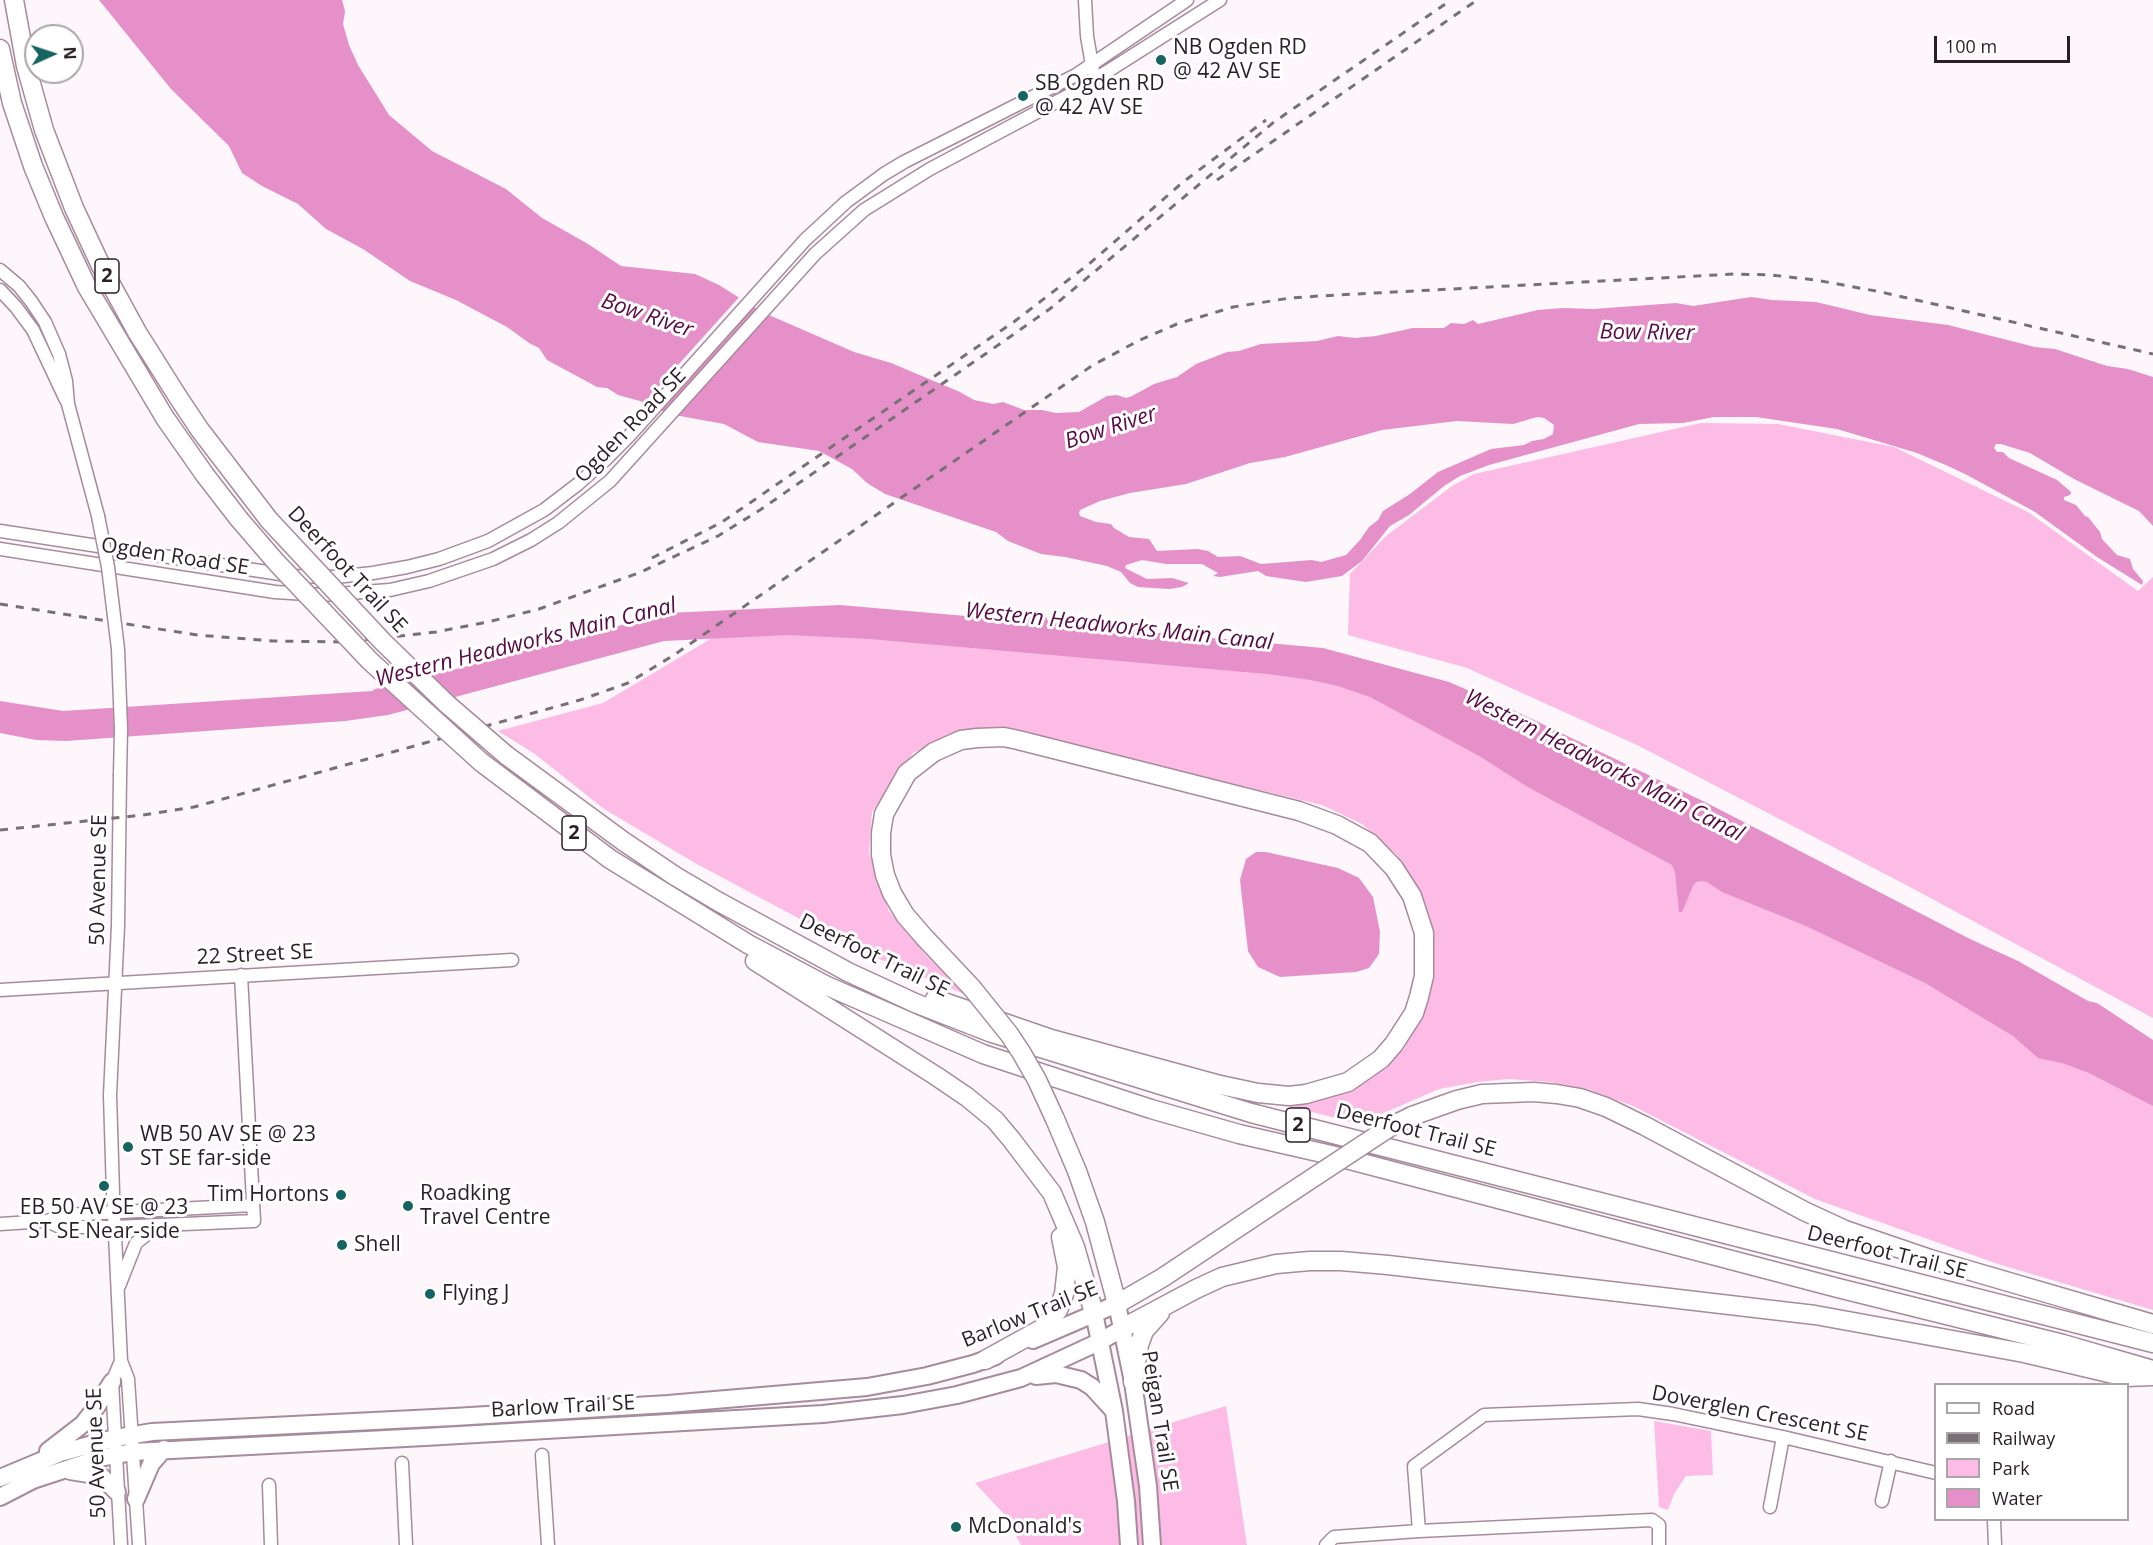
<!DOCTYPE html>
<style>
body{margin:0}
#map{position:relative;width:2153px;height:1545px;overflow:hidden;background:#fdf6fa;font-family:"Open Sans",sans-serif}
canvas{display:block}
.legend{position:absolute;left:1934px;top:1383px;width:195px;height:138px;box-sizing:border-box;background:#fff;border:2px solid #aaa5a8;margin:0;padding:8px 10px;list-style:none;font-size:18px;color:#2a1f26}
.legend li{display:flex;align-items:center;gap:12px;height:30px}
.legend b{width:30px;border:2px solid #aaa5a8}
.north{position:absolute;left:24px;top:24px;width:60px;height:60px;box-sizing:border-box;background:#fff;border:2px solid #aaa5a8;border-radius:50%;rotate:87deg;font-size:16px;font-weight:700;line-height:24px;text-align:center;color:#2a1f26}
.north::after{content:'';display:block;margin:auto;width:21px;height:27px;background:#166461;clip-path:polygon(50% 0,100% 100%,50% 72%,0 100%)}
.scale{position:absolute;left:1934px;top:36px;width:136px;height:27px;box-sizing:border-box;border:3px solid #2a1f26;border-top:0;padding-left:8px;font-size:18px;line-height:21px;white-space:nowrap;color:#2a1f26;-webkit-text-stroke:4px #fff;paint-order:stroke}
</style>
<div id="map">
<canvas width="2153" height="1545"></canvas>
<ul class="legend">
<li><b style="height:8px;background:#fff"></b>Road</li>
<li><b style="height:8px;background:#797075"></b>Railway</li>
<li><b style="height:16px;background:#fcbce5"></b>Park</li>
<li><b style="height:16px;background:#e590c8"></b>Water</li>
</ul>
<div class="north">N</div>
<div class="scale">100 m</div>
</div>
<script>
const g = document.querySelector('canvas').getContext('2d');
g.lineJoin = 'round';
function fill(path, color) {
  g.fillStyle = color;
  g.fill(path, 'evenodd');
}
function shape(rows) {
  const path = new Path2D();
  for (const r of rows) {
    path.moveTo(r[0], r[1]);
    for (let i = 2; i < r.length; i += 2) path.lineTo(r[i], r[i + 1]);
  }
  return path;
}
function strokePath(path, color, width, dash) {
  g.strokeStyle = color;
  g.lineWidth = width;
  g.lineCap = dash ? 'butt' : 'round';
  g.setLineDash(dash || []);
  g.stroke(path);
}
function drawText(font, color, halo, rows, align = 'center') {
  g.font = font + ' "Open Sans",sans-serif';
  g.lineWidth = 6;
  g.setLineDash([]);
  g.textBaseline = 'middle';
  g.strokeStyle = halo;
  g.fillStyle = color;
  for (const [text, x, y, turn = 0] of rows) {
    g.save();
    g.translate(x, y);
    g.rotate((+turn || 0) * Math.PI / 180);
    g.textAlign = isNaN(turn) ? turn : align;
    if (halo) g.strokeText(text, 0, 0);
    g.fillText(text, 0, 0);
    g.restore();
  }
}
const green = shape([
 [1701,423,1778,424,1894,447,2028,512,2138,591,2153,577,2153,1018,1910,887,1639,746,1467,668,1348,635,1350,574,1386,536,1452,486,1474,474],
 [729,628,856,629,1344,679,1770,901,2086,1068,2153,1106,2153,1310,1998,1264,1815,1199,1633,1106,1587,1089,1550,1082,1509,1079,1477,1082,1439,1089,1377,1116,1367,1126,1288,1106,1316,1102,1345,1090,1377,1072,1404,1049,1425,1004,1434,956,1423,902,1397,855,1362,824,1322,805,996,727,952,734,913,753,872,812,869,853,889,911,924,953,964,994,860,951,695,863,604,809,535,754,498,731,603,703],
 [1226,1406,1247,1545,1021,1545,1004,1514,975,1483],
 [1654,1421,1711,1431,1713,1475,1686,1476,1674,1494,1668,1510,1659,1507]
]);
const water = shape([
 [99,0,342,0,345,11,343,24,349,45,358,65,389,115,432,151,506,189,542,218,588,244,621,266,695,274,719,285,762,312,854,352,891,363,960,392,974,400,993,404,1003,402,1024,410,1042,410,1056,413,1079,412,1107,396,1117,395,1126,398,1132,396,1154,384,1177,377,1196,364,1227,352,1239,351,1261,344,1317,341,1338,336,1355,338,1376,336,1413,328,1444,328,1451,323,1464,324,1473,320,1478,324,1538,310,1563,308,1593,309,1676,303,1693,306,1751,297,1772,300,1816,302,1870,315,1948,325,2035,347,2055,349,2107,366,2128,369,2153,377,2153,526,2139,511,2074,479,2030,453,2001,444,1996,444,1994,448,1997,452,2003,452,2009,458,2057,480,2071,492,2070,495,2064,497,2064,500,2076,505,2085,516,2088,517,2100,532,2102,539,2117,555,2130,559,2133,569,2143,581,2142,585,2097,557,2035,512,1967,475,1948,466,1917,453,1837,429,1756,417,1714,417,1683,423,1639,424,1489,465,1460,476,1444,486,1409,515,1390,526,1362,561,1342,576,1306,582,1266,576,1258,571,1220,577,1213,576,1218,573,1202,564,1166,564,1142,560,1126,565,1125,568,1147,579,1172,578,1189,583,1182,587,1169,589,1138,587,1130,583,1121,572,1107,566,1065,557,1041,554,1008,541,996,532,885,494,867,483,852,469,819,451,758,442,724,424,669,414,640,401,618,395,607,388,597,387,547,360,539,348,529,343,507,327,456,300,410,281,363,249,326,229,298,204,262,186,242,173,229,146,171,89],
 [1537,417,1544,418,1554,425,1553,434,1544,439,1532,441,1524,445,1491,449,1438,472,1410,494,1383,511,1378,520,1369,527,1360,540,1346,555,1321,562,1312,560,1261,564,1240,556,1218,557,1208,551,1197,549,1157,551,1149,539,1129,537,1114,528,1111,524,1096,522,1080,516,1079,513,1080,510,1100,501,1130,493,1186,484,1250,463,1285,457,1382,430,1457,421,1513,424],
 [840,605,1011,620,1018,618,1022,613,1037,612,1038,614,1045,615,1048,621,1061,624,1094,628,1098,624,1158,633,1323,648,1449,682,1511,709,1707,803,1970,939,2018,961,2088,1001,2097,1003,2153,1040,2153,1106,2089,1073,2062,1063,2038,1058,2013,1036,1925,983,1806,926,1722,892,1707,882,1702,881,1696,882,1693,886,1682,912,1679,912,1675,872,1672,865,1526,786,1481,757,1370,697,1338,686,1311,680,1267,674,870,639,788,635,664,641,388,715,345,721,66,741,36,740,0,733,0,701,63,711,372,691,375,689,460,668,667,613],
 [1256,852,1266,852,1338,868,1359,878,1373,897,1380,932,1379,954,1369,968,1356,972,1280,977,1258,967,1248,951,1240,880,1246,859]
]);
const pier = shape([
 [741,295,755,304,687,381,658,413,642,405]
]);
const minor = shape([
 [1085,0,1087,36,1093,71],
 [0,270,19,286,31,301,45,322,59,354,66,381,68,404,98,516],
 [0,290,16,307,33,330,66,400],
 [0,531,293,576,335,577,373,573,407,567,439,559,488,541,544,510,578,484,604,461,629,436,805,240,846,202,884,174,904,162,1076,75,1187,0],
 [0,549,275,592,323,595,390,590,429,581,493,559,531,540,558,523,610,481,815,254,864,210,930,169,1075,92,1220,0],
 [120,776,118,926,110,1095,113,1193,121,1361,128,1379,139,1545],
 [0,990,512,960],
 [47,1221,60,1227,114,1227,254,1221,241,975],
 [0,1224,47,1221,64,1215,253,1205],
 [119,1286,136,1243,156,1227],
 [542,1455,548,1545],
 [402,1463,406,1545],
 [269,1485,271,1545],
 [1882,1501,1891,1461],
 [1770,1507,1783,1437],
 [1994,1520,1995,1545],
 [1419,1531,1414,1466,1484,1415,1638,1409,1673,1414,1783,1437,1936,1473],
 [121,1545,112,1382,121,1361],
 [1326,1545,1334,1537,1419,1531,1652,1520,1659,1525,1659,1545]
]);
const major = shape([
 [1094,1313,1114,1411,1126,1501,1129,1545],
 [1033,1340,1117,1304,1133,1382,1148,1486,1152,1545],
 [1036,1376,1056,1374,1081,1380,1092,1387,1114,1411],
 [48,1451,83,1424,97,1406,112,1382],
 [70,1471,101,1476,117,1492],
 [0,1478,60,1453,115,1438,152,1432,454,1417,668,1404,867,1387,927,1376,973,1364,996,1356],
 [0,1497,33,1480,100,1458,133,1452,425,1437,823,1414,903,1405,957,1395,1021,1378,1101,1341,1121,1329],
 [136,1499,151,1464,164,1449]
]);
const highway = shape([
 [14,0,26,66,44,130,74,208,101,266,137,332,178,397,200,430,269,520],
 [0,49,12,103,33,166,54,217,87,287,165,418,205,475,239,519],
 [506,755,623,841,675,876,719,902,848,972,915,1003,992,1033,1251,1113,2153,1343],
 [481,762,610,859,748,944,825,985,983,1054,1151,1109,1239,1134,1331,1155,1838,1288,2063,1344,2153,1370],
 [755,961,936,1076,967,1097,995,1120,1011,1139,1052,1193,1075,1247,1094,1313],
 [935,999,1051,1039,1216,1084,1258,1093,1289,1096,1306,1094,1348,1082,1381,1059,1394,1044,1414,1013,1419,997,1424,976,1424,933,1412,896,1394,868,1370,843,1337,825,1299,811,1018,740,1004,737,977,738,961,740,934,752,907,773,884,814,881,833,881,855,885,875,892,893,905,915,924,937,972,988],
 [1412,1116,1457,1100,1482,1094,1534,1092,1557,1094,1580,1098,1606,1107,1645,1126,1804,1211,1845,1230,1930,1259,2153,1324],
 [1055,1119,1077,1171,1095,1222,1117,1304,1162,1278,1302,1185],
 [1121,1329,1196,1289,1222,1277,1276,1264,1310,1261,1341,1261,1388,1265,1815,1315,2024,1353,2126,1377,2153,1376],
 [985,1360,1045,1327,1058,1310,1064,1294,1067,1267,1061,1237],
 [1133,1382,1139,1345,1144,1331,1160,1313]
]);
const rail = shape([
 [1217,180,1477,0],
 [652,558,722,522,1015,321,1089,264,1183,182,1266,120],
 [0,604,197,635,273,641,346,642,436,632,488,622,539,609,641,572,718,536,760,510,1004,341,1051,308,1274,122,1451,0],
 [0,830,143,815,194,807,580,700,628,683,674,655,1093,365,1140,340,1177,324,1233,307,1290,298,1319,296,1735,274,1771,275,1816,280,1881,292,2153,354]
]);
const minorBridge = shape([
 [98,516,108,567,118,649,121,729,120,776]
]);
const highwayBridge = shape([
 [239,519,276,562,370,661,481,762],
 [269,520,383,642,447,704,506,755],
 [972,988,1009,1034,1021,1052,1037,1080,1055,1119],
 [1302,1185,1390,1127,1412,1116]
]);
const markers = [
 [1161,60,6,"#166461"],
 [1023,96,6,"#166461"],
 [128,1147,6,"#166461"],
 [104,1186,6,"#166461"],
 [341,1195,6,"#166461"],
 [408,1206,6,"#166461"],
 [342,1245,6,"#166461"],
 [430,1294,6,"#166461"],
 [956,1527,6,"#166461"]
];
const shields = [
 [107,276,24],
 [574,833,24],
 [1298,1125,24]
];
const shieldNames = [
 ["2",107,276],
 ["2",574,833],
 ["2",1298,1125]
];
const poiNames = [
 ["NB Ogden RD",1173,48],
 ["@ 42 AV SE",1173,72],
 ["SB Ogden RD",1035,84],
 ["@ 42 AV SE",1035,108],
 ["WB 50 AV SE @ 23",140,1135],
 ["ST SE far-side",140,1159],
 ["Roadking",420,1194],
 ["Travel Centre",420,1218],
 ["Tim Hortons",329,1195,"right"],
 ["EB 50 AV SE @ 23",104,1208,"center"],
 ["ST SE Near-side",104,1232,"center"],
 ["Shell",354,1245],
 ["Flying J",442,1294],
 ["McDonald's",968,1527]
];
const streetNames = [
 ["Ogden Road SE",631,426,-46],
 ["Ogden Road SE",175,557,9],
 ["Deerfoot Trail SE",347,570,47],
 ["50 Avenue SE",99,880,-89],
 ["22 Street SE",255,955,-3],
 ["Deerfoot Trail SE",874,956,26],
 ["Deerfoot Trail SE",1416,1131,14],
 ["Deerfoot Trail SE",1887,1253,14],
 ["Barlow Trail SE",1030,1315,-22],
 ["Barlow Trail SE",563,1407,-3],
 ["Doverglen Crescent SE",1760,1414,11],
 ["Peigan Trail SE",1159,1421,81],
 ["50 Avenue SE",97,1453,-92]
];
const waterNames = [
 ["Bow River",647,316,19],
 ["Bow River",1647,333,1],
 ["Bow River",1111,428,-18],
 ["Western Headworks Main Canal",1119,627,6],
 ["Western Headworks Main Canal",526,643,-14],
 ["Western Headworks Main Canal",1604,766,27]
];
fill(green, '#fcbce5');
fill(water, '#e590c8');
fill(pier, '#fdf6fa');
strokePath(minor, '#a78b9c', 15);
strokePath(major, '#a78b9c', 20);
strokePath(highway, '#a78b9c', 21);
strokePath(minor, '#fff', 12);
strokePath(major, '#fff', 16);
strokePath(highway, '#fff', 18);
strokePath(rail, '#797075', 3, [8, 8]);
strokePath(minorBridge, '#a78b9c', 15, []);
strokePath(highwayBridge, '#a78b9c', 21, []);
strokePath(minorBridge, '#fff', 12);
strokePath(highwayBridge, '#fff', 18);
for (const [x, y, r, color] of markers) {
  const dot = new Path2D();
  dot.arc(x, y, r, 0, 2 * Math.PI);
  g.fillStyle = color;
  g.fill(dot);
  strokePath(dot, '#fff', 2);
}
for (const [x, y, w] of shields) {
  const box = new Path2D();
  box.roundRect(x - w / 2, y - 17, w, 34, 4.5);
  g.fillStyle = '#fff';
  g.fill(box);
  strokePath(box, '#2a1f26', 1.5);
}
drawText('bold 20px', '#2a1f26', null, shieldNames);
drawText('21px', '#2a1f26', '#fff', poiNames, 'left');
drawText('21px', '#2a1f26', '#fff', streetNames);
drawText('italic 22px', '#580c45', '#fff', waterNames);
</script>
